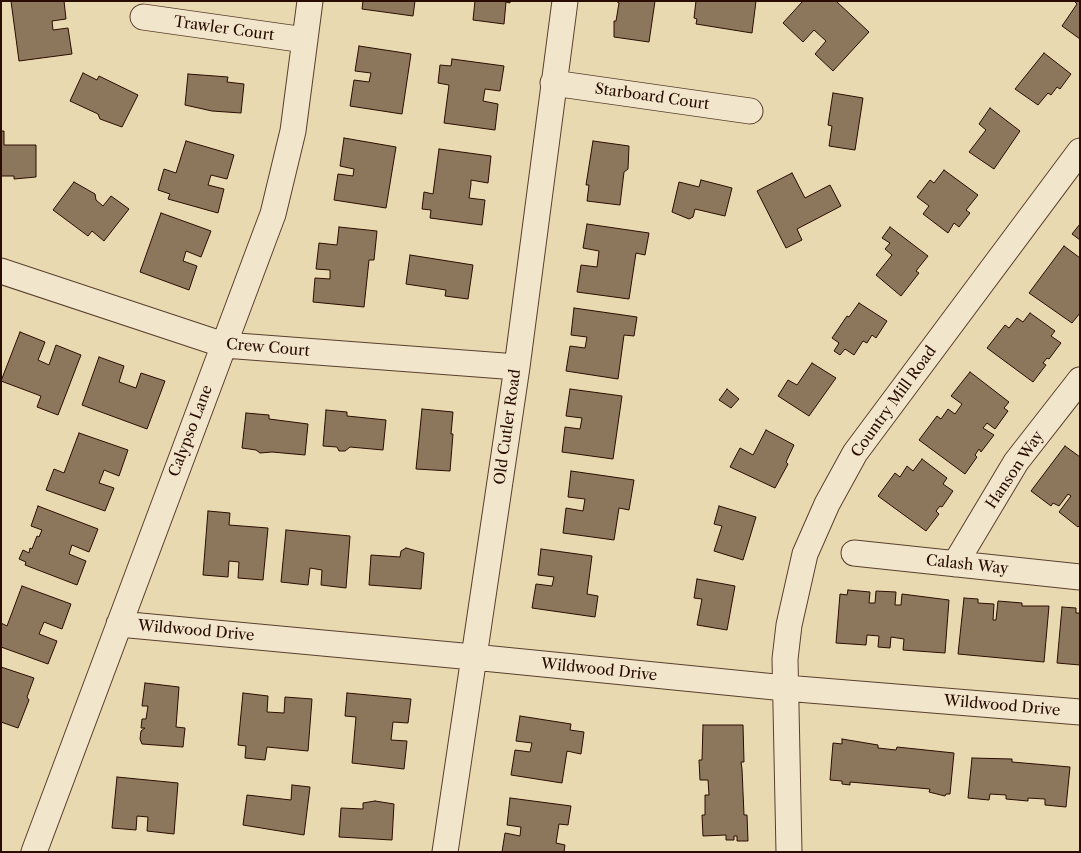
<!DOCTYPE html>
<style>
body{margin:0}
#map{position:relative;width:1081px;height:853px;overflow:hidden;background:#e9d9b0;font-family:"Libre Caslon Text",serif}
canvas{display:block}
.frame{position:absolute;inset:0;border:2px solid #2a0c01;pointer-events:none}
</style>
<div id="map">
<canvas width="1081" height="853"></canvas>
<div class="frame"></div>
</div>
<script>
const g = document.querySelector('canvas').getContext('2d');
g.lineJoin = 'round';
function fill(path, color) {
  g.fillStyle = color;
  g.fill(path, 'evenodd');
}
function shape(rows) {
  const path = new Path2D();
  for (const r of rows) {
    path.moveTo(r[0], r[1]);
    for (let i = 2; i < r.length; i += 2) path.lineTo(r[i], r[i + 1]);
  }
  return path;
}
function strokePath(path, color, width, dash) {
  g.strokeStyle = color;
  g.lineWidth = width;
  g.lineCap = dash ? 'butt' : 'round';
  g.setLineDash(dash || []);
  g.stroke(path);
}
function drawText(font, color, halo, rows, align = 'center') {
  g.font = font + ' "Libre Caslon Text",serif';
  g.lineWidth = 5;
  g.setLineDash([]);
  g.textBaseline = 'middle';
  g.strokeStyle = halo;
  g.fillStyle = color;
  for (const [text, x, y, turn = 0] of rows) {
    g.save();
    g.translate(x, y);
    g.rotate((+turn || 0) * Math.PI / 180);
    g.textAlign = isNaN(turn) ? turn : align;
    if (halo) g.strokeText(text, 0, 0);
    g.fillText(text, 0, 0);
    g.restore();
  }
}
const building = shape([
 [11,1,64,1,66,19,52,21,53,30,68,28,72,54,19,61,11,1],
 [363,1,415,1,413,16,362,9,363,1],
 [475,1,510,1,510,3,506,2,504,24,473,20,475,1],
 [616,1,655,1,649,42,614,37,614,21,616,21,619,3,616,1],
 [696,1,756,1,752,33,696,24,697,19,694,18,696,1],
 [803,1,836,1,869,32,833,71,815,54,826,41,814,30,803,42,783,23,803,1],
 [1074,1,1080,1,1080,39,1062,26,1077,4,1074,1],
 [359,46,411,54,402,114,350,106,354,80,369,82,371,73,355,71,359,46],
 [1044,53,1071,74,1060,89,1057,87,1051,95,1048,93,1038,105,1015,89,1044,53],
 [452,59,504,66,500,91,485,89,483,101,498,104,495,130,444,123,449,85,438,83,440,65,451,66,452,59],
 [83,73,97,80,99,76,138,95,122,127,100,119,98,114,70,101,83,73],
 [188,74,228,77,227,82,244,84,241,113,212,111,185,105,188,74],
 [833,93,863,98,855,150,829,146,832,126,828,125,833,93],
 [990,108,1020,131,994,169,969,152,986,130,979,124,990,108],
 [1,131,4,131,4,145,36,145,36,177,14,179,14,176,1,176,1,131],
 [344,138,396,147,386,208,334,200,338,174,353,176,354,169,340,166,344,138],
 [186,141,234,155,227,179,211,175,208,185,224,189,218,213,168,199,170,194,158,190,164,169,176,173,186,141],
 [593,141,629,146,628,169,624,172,620,205,587,201,589,185,586,185,593,141],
 [439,149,491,156,488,183,471,180,471,184,469,198,485,200,482,225,430,218,431,210,422,209,424,192,433,194,439,149],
 [944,170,978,195,966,210,970,213,959,227,954,223,948,233,923,214,929,206,917,197,930,180,934,183,944,170],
 [792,173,805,198,830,185,841,206,797,229,802,240,786,248,757,191,792,173],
 [701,180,732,188,725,216,695,209,693,217,689,219,672,212,679,182,699,187,701,180],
 [74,182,95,194,96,200,103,206,111,196,129,209,104,241,92,231,88,236,53,210,74,182],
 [161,213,211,231,201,257,186,251,184,258,183,261,197,266,189,290,140,272,161,213],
 [587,224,649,233,645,255,636,253,629,299,577,292,581,265,597,267,599,251,583,248,587,224],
 [1080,224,1080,240,1072,234,1080,224],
 [339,227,377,231,374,260,369,260,364,307,313,302,315,278,330,279,330,270,316,269,319,243,337,245,339,227],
 [890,227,928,256,916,271,919,273,901,296,876,275,892,255,885,249,890,243,882,238,890,227],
 [1064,246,1080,258,1080,313,1072,323,1029,293,1064,246],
 [410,255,473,265,468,299,445,296,446,290,406,284,410,255],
 [859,303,887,321,876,338,872,335,867,343,863,341,854,355,845,349,840,355,834,351,839,343,832,338,847,316,849,317,859,303],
 [574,308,637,317,634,336,624,335,618,379,566,371,570,346,585,348,587,337,571,335,574,308],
 [1030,313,1055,331,1051,336,1061,343,1049,359,1047,358,1043,363,1046,365,1033,382,987,348,1005,325,1009,328,1017,318,1023,322,1030,313],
 [20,332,45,342,38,360,49,365,56,345,81,355,58,415,37,407,41,396,1,381,20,332],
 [99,357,124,366,119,382,136,388,141,373,165,381,147,429,82,405,99,357],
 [812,363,836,378,809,416,778,396,788,380,797,385,812,363],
 [970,372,1009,402,1004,408,1008,411,995,429,987,423,983,428,994,435,981,452,979,449,975,455,977,457,965,474,919,440,937,416,941,419,948,409,955,414,962,404,951,396,970,372],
 [570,389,622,396,613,459,562,452,565,427,580,429,582,418,566,416,570,389],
 [727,389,739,399,731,408,719,400,727,389],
 [422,409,453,412,451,434,453,434,450,471,416,469,422,409],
 [326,410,347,412,347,416,386,420,383,450,350,447,345,451,339,451,337,447,323,446,326,410],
 [246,413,269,415,269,419,308,424,305,455,272,452,260,453,256,450,242,448,246,413],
 [766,430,794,445,786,462,788,464,775,488,730,467,740,448,753,455,766,430],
 [79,433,128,450,119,476,104,470,103,473,99,483,114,488,105,511,46,490,54,469,64,473,79,433],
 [1065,446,1080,457,1080,525,1078,527,1059,512,1071,496,1068,494,1059,506,1053,503,1051,506,1031,491,1065,446],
 [922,459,947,478,943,484,953,491,942,507,940,506,936,511,939,514,926,531,878,496,895,473,900,477,907,466,913,471,922,459],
 [571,471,634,480,629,510,619,508,614,540,563,533,566,508,583,511,585,499,568,497,571,471],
 [38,506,98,529,89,552,72,545,69,554,86,561,77,585,25,565,26,562,19,559,23,550,29,553,30,548,32,549,37,536,39,537,42,530,31,526,38,506],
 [719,506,756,517,743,560,714,551,722,526,714,524,719,506],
 [208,511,230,513,229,525,268,528,263,580,238,578,239,562,229,561,228,577,203,575,208,511],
 [286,530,350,536,346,588,321,585,322,570,310,568,308,585,281,582,286,530],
 [406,548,424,553,421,589,369,585,371,555,400,557,401,551,406,548],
 [541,549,592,556,587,594,598,596,595,617,532,608,536,584,552,586,554,577,538,575,541,549],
 [697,579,735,586,727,630,697,625,702,599,694,598,697,579],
 [22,586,71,604,62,629,44,622,39,634,57,641,48,664,1,647,1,623,7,626,22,586],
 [848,590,870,592,869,603,875,603,876,591,896,592,895,605,901,605,902,594,949,600,945,653,903,650,904,639,891,637,890,648,878,647,879,636,867,635,866,645,836,643,840,594,847,595,848,590],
 [964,598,978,599,978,603,994,604,993,620,996,620,998,601,1022,603,1022,606,1049,606,1044,662,958,654,964,598],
 [1062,607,1076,608,1076,613,1080,613,1080,665,1057,663,1062,607],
 [1,667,34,678,27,697,29,700,18,728,1,722,1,667],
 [145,683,179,687,176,727,185,728,183,747,142,744,140,739,141,731,145,728,141,728,142,719,146,719,148,706,142,706,145,683],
 [243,693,268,696,267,712,284,713,285,697,312,699,308,751,267,747,265,760,245,758,246,746,238,745,243,693],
 [347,693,411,699,408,723,393,722,391,740,407,741,404,769,352,763,356,717,345,716,347,693],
 [520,716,571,724,570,730,584,732,581,754,567,751,562,783,511,775,515,750,530,752,532,743,516,741,520,716],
 [703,725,743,725,744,762,741,762,742,769,744,815,747,815,748,841,737,841,737,836,734,836,734,840,726,840,726,835,703,836,702,815,705,815,705,795,709,795,708,780,700,780,699,760,702,760,703,725],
 [842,739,878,745,878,748,896,750,897,747,954,753,950,794,946,794,945,796,929,792,930,789,850,782,850,785,842,784,842,781,830,780,833,743,842,744,842,739],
 [972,758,1012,759,1012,762,1070,767,1066,807,1045,805,1045,799,1028,798,1028,801,1006,799,1006,795,990,794,989,800,968,798,972,758],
 [117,777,178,783,174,834,147,831,148,817,137,816,136,830,112,828,117,777],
 [292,785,310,787,304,835,243,825,247,795,291,800,292,785],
 [510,798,571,806,568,825,559,824,556,843,565,845,564,852,502,852,505,833,520,836,521,827,507,825,510,798],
 [375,801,394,804,392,840,339,837,341,808,363,809,363,803,375,801]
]);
const minor = shape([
 [143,17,305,40],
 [553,83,750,111],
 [1,271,224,345,517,367],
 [854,553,1080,577],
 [955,564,1016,462,1080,380],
 [119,624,473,657,785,688,1080,712],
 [34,852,273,214,293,131,310,1],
 [445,852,517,367,565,1],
 [789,852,785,659,789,625,805,554,827,504,855,453,1080,151]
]);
const streetNames = [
 ["Trawler Court",224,29,8],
 ["Starboard Court",652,97,8],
 ["Crew Court",268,348,5],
 ["Country Mill Road",894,402,-54],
 ["Old Cutler Road",508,427,-82],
 ["Calypso Lane",191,431,-69],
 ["Hanson Way",1015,470,-56],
 ["Calash Way",967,565,6],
 ["Wildwood Drive",196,631,5],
 ["Wildwood Drive",599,670,6],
 ["Wildwood Drive",1002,706,5]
];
fill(building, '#8d775c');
strokePath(building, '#2a0c01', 1);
strokePath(minor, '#5a3f2d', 27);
strokePath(minor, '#f1e6cc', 25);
drawText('15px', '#2a0c01', '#f1e6cc', streetNames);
</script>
